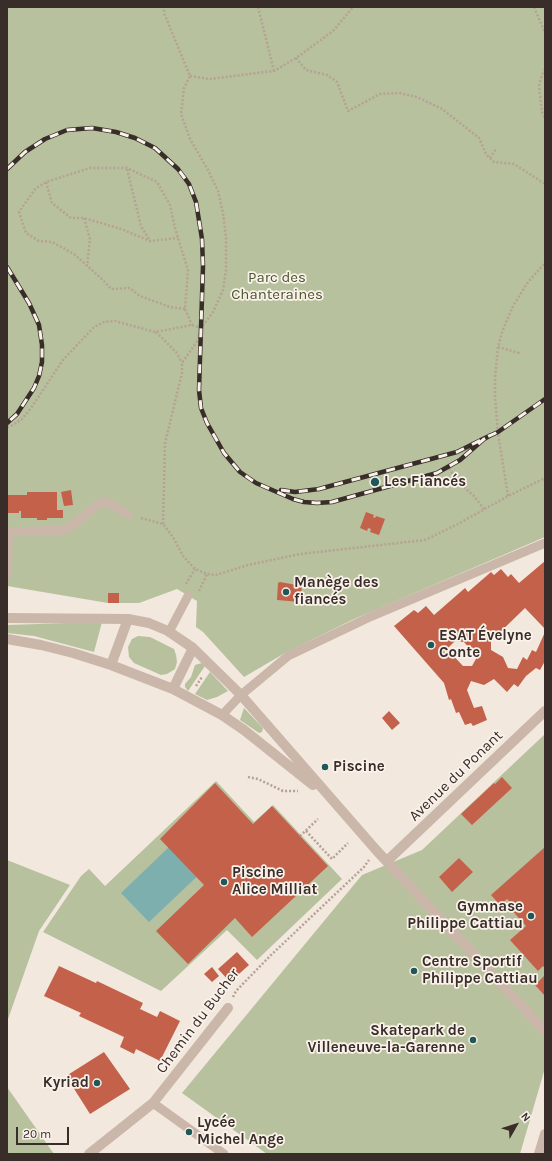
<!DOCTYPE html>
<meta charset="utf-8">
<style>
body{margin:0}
#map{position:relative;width:552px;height:1161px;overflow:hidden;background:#f2e8de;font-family:Karla,sans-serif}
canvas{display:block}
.frame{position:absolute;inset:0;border:8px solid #382d29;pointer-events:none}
.north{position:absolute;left:496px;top:1105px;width:40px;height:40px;-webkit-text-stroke:3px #faf2ea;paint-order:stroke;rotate:51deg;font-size:11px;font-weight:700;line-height:16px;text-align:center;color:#382d29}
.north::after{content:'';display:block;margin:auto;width:14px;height:18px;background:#382d29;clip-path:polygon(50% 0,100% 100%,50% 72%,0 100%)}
.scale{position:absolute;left:16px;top:1127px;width:53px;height:18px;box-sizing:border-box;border:2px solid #382d29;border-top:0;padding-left:5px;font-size:12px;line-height:14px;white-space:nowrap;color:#382d29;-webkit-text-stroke:3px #faf2ea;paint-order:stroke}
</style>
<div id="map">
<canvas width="552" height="1161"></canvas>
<div class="frame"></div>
<div class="north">N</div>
<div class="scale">20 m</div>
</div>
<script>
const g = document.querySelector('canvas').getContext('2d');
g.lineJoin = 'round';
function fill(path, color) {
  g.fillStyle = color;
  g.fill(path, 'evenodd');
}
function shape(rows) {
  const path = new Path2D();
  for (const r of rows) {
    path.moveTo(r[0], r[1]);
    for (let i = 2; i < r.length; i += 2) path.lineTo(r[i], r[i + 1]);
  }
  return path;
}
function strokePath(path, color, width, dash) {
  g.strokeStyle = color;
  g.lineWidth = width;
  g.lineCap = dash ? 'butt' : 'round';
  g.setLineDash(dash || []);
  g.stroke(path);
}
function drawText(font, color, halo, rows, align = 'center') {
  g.font = font + ' Karla,sans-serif';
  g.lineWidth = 3.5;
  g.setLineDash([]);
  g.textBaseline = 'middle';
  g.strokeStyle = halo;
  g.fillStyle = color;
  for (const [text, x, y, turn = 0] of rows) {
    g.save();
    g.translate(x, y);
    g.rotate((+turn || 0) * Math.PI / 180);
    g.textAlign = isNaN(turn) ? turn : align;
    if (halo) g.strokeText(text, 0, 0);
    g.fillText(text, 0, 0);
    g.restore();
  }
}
const green = shape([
 [7,7,545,7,545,537,352,620,285,653,244,677,203,632,196,627,197,601,177,589,139,603,108,603,7,586],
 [102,622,94,652,34,636,7,633,7,625],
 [138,636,150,637,174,649,176,655,177,662,175,669,167,674,161,675,134,663,129,657,128,647,132,639],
 [202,663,205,666,188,691,185,687,185,684,191,677,195,665],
 [210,672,228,691,217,697,207,700,195,694],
 [244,708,263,728,262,732,259,733,240,720],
 [545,734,545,1068,520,1154,267,1154,182,1093,362,875,422,850],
 [216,781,254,822,273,805,342,879,257,960,227,930,161,991,43,932,81,876,89,869,105,886],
 [7,860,70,885,39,931,7,1022],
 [7,1087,54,1154,7,1154]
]);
const water = shape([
 [214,804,243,833,149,922,121,893]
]);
const building = shape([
 [71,490,73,505,64,506,61,492],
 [27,492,57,492,57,510,63,510,63,518,47,518,47,520,37,520,37,518,21,518,21,511,19,511,19,513,7,513,7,495,27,495],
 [366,512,374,515,373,517,375,518,376,516,385,519,379,535,370,532,371,529,368,528,367,531,360,528],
 [545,561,545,629,525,608,491,641,491,650,503,657,508,668,517,669,523,657,527,660,532,650,536,652,545,632,545,661,540,670,536,668,526,676,518,687,514,684,507,692,494,679,484,685,471,681,467,690,474,708,482,706,487,720,473,726,471,723,465,725,459,712,456,713,451,699,449,700,444,683,394,626,414,610,418,613,426,606,434,615,465,588,468,592,491,572,494,575,501,569,508,577,511,574,519,583],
 [455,641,464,642,477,657,472,666,463,666,447,649],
 [280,582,302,586,300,602,277,600,278,583],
 [108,593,119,593,119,603,108,603],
 [389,711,400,723,392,730,382,718],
 [502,777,512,788,472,825,461,814,494,783,495,784],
 [215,783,253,824,272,806,328,866,252,937,235,918,188,964,156,931,204,885,160,839],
 [545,847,545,969,543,966,538,971,510,940,526,926,509,907,512,904,507,899,500,905,491,895],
 [459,858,473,872,452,892,439,877],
 [237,952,249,965,230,982,218,969],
 [59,966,96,983,97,981,143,1003,140,1009,157,1017,160,1011,180,1021,160,1061,136,1049,134,1054,120,1047,124,1037,79,1016,81,1013,44,996],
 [212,967,219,976,212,982,204,974],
 [545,975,545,996,535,985],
 [104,1052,130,1089,90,1114,66,1076]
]);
const path = shape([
 [258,7,274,71],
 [534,7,545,33],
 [296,58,306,70,327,75,337,82,348,111,380,94,399,93,417,97,442,109,479,138,486,154,494,162,514,164,545,184],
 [545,69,542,75,539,86,542,112,545,118],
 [190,76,209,79,274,71,296,58,333,31,353,7],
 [490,158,496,149],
 [127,169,141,226,150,241],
 [46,182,52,203,71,218,84,218,121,229,150,241,178,238],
 [84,218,90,239,87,266],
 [185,309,170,307,140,296,130,288,111,289,103,280,74,254,52,242,39,241,26,233,19,212,35,189,46,182,90,168,127,168,157,182,170,205,175,228,188,270,185,309,192,325],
 [156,332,176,352,182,363],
 [498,347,519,353,519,355],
 [7,427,13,425,22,419,31,408,63,360,94,327,104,322,115,321,155,332,192,325,201,328,213,312,223,290,226,270,226,237,223,213,218,191,208,170,190,139,181,114,184,88,190,76,164,13,164,7],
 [447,465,458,482,474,496,484,509],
 [508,496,498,433,495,397,495,378,498,347,502,332,513,306,528,282,545,263],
 [141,518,163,524,173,537,183,556,192,566,195,569,207,574,216,575,248,565,300,554,425,540,458,524,508,496,545,478],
 [163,524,165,443,182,373,182,363,198,340,201,328],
 [186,584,195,569],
 [199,591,207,574],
 [196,686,202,677],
 [248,777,258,779,283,791,298,791],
 [306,831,332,859,348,843],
 [300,836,318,819],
 [233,997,236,991,270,956,364,867,369,860]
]);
const service = shape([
 [7,575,9,532,65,530,83,517,94,507,102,502,111,504,129,515],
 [169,632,188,596],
 [222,715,241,695,288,656,372,616,545,543],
 [153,1103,224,1154]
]);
const minor = shape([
 [7,618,128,619,149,623,168,631,193,648,241,695,377,851,545,1031],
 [7,639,41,645,73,653,111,665,173,689,222,715,244,730,313,785],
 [111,665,128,619],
 [173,689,193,648],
 [387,861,545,711],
 [89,1154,153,1103,228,1008],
 [539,1154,545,1134]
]);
const rail = shape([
 [7,169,25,152,45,139,67,130,92,128,116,132,135,138,155,148,178,169,189,184,196,202,202,239,203,266,199,390,201,408,207,423,224,453,240,472,256,483,293,499,304,502,317,503,332,502,437,473,460,460,484,439,491,435],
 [7,267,29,303,39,325,42,345,42,362,39,376,34,388,17,414,7,423],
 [281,490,295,492,319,489,457,452,487,437,498,432,545,399]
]);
const markers = [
 [375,482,5,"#1f5859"],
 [286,592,4,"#1f5859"],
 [431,645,4,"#1f5859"],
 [325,767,4,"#1f5859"],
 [224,882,4,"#1f5859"],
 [531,916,4,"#1f5859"],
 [414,971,4,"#1f5859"],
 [473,1040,4,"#1f5859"],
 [97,1083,4,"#1f5859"],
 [189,1132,4,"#1f5859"]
];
const parkNames = [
 ["Parc des",277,278],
 ["Chanteraines",277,295]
];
const poiNames = [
 ["Les Fiancés",384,482],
 ["Manège des",294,583],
 ["fiancés",294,600],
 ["ESAT Évelyne",439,636],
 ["Conte",439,653],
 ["Piscine",333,767],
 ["Piscine",232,873],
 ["Alice Milliat",232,890],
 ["Gymnase",523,907,"right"],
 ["Philippe Cattiau",523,924,"right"],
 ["Centre Sportif",422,962],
 ["Philippe Cattiau",422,979],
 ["Skatepark de",465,1031,"right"],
 ["Villeneuve-la-Garenne",465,1048,"right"],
 ["Kyriad",89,1083,"right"],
 ["Lycée",197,1123],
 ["Michel Ange",197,1140]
];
const streetNames = [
 ["Avenue du Ponant",456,776,-44],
 ["Chemin du Bucher",198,1021,-53]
];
fill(green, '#b7c19e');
fill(water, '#7dafae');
fill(building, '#c4614a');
strokePath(path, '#b6a194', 2.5, [2, 2]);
strokePath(service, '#cab7aa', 9);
strokePath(minor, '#cab7aa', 10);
strokePath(rail, '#382d29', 4.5);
strokePath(rail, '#faf2ea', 3, [9]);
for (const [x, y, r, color] of markers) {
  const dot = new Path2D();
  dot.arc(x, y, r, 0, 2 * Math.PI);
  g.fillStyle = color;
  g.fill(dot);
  strokePath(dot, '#faf2ea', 1.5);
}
drawText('15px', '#49562d', '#faf2ea', parkNames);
drawText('bold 15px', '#382d29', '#faf2ea', poiNames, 'left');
drawText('15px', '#382d29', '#faf2ea', streetNames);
</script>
